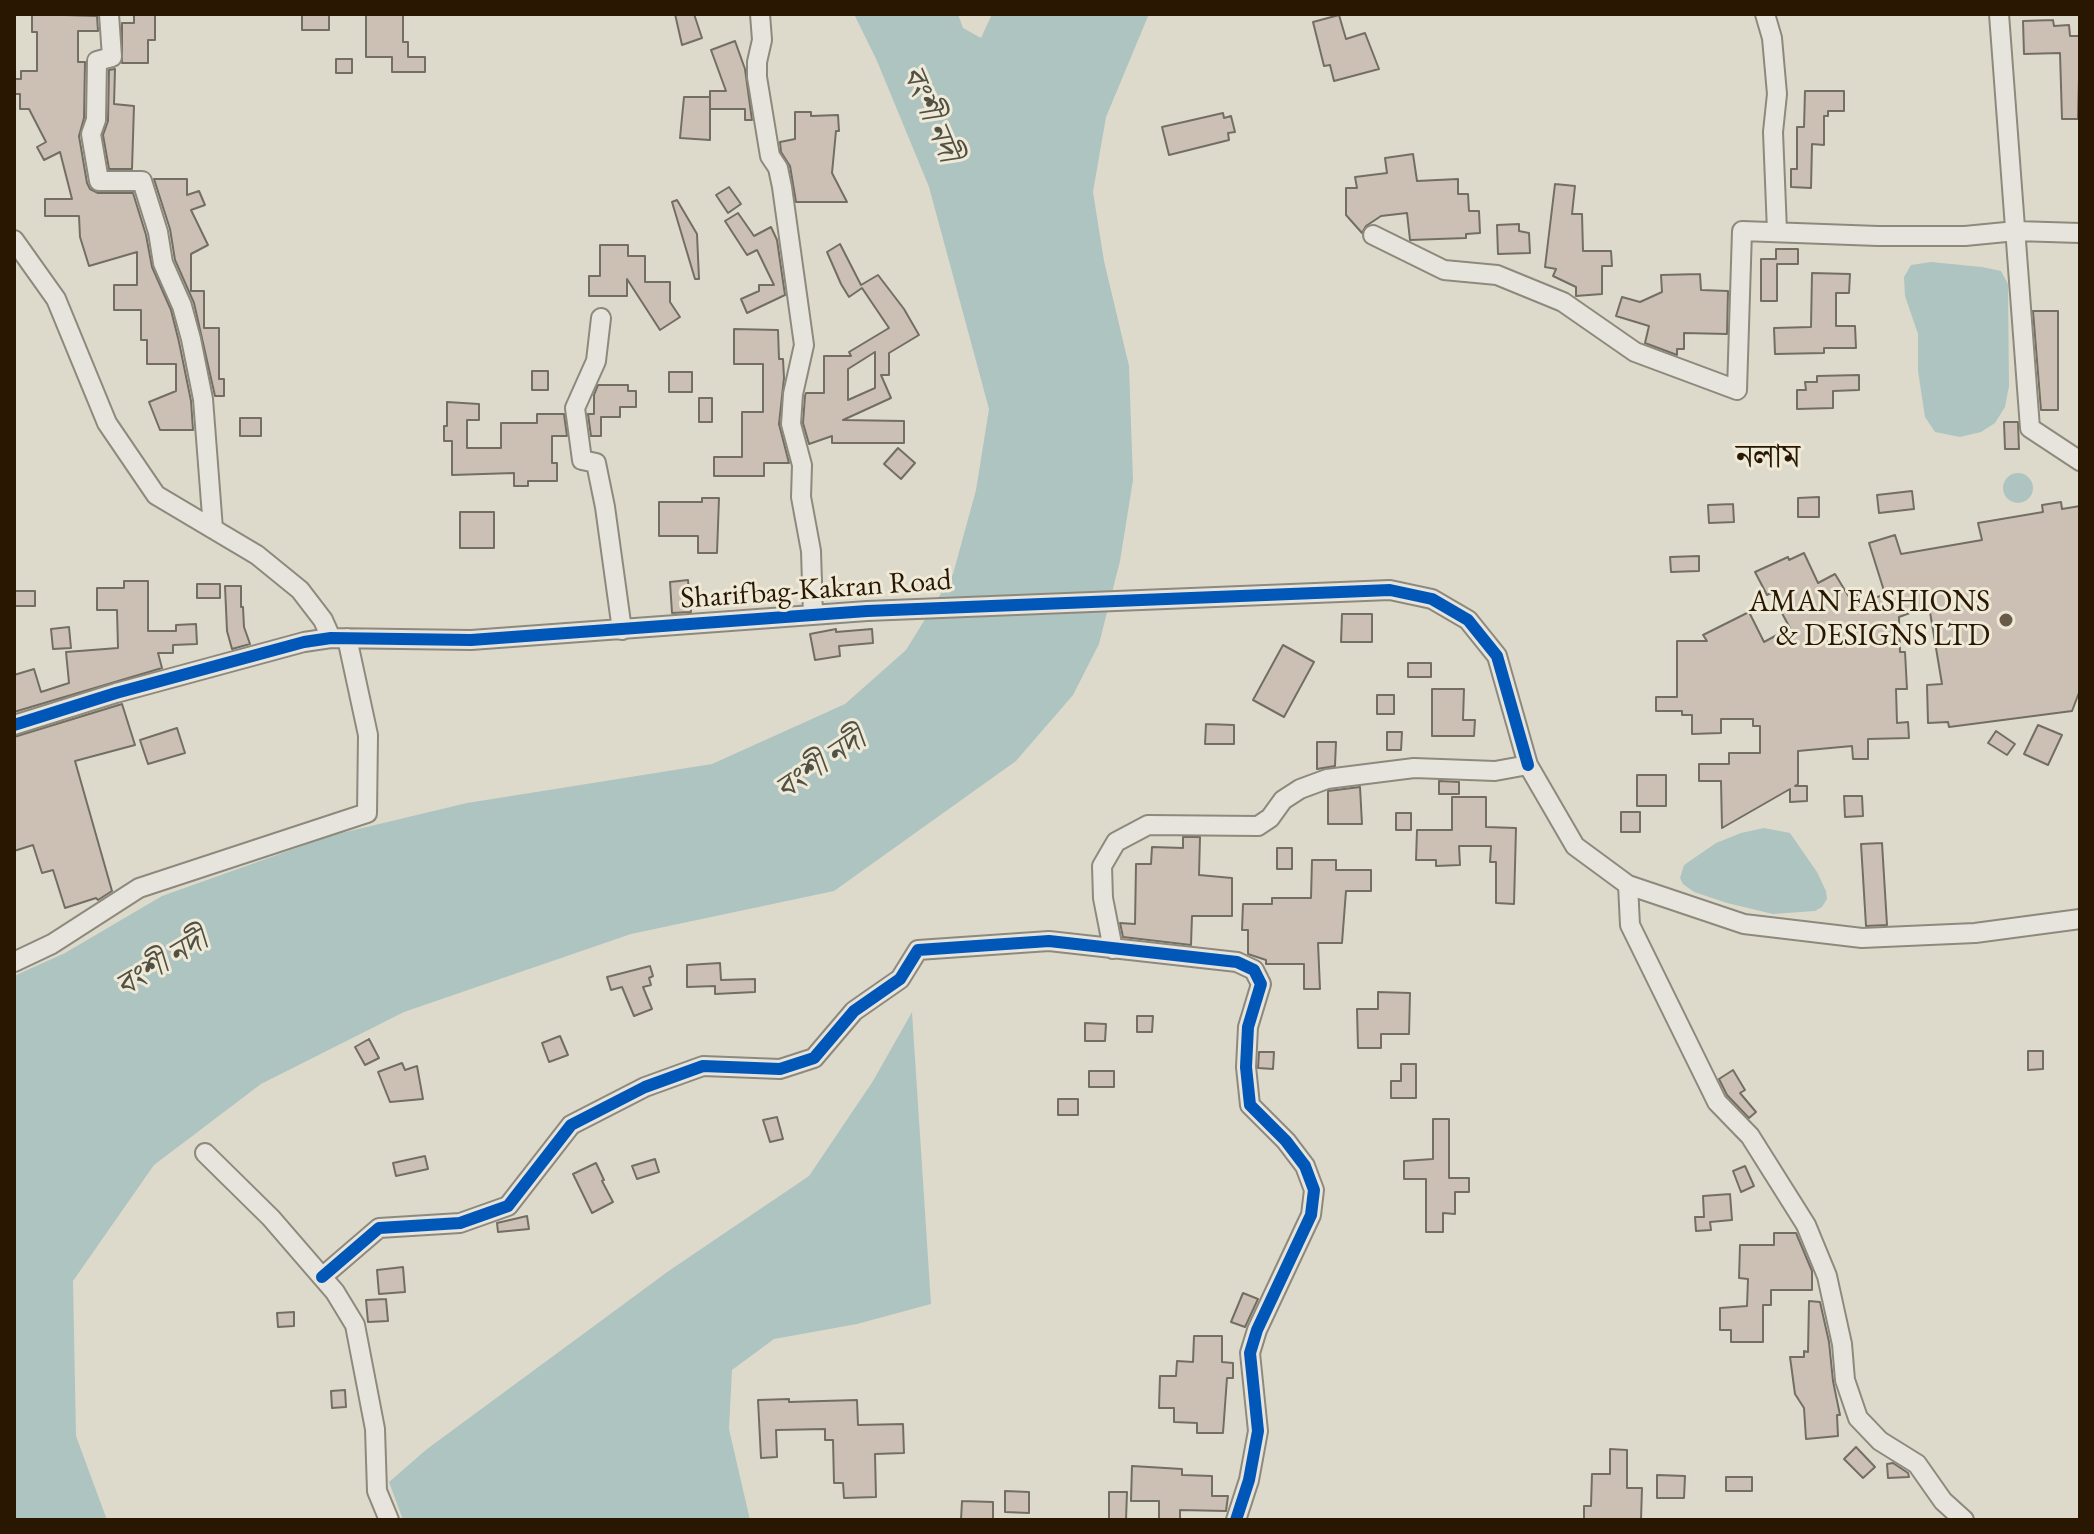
<!DOCTYPE html>
<meta charset="utf-8">
<style>
body{margin:0}
#map{position:relative;width:2094px;height:1534px;overflow:hidden;background:#dedacb;font-family:"EB Garamond",serif}
canvas{display:block}
.frame{position:absolute;inset:0;border:16px solid #291701;pointer-events:none}
</style>
<div id="map">
<canvas width="2094" height="1534"></canvas>
<div class="frame"></div>
</div>
<script>
const g = document.querySelector('canvas').getContext('2d');
g.lineJoin = 'round';
function fill(path, color) {
  g.fillStyle = color;
  g.fill(path, 'evenodd');
}
function shape(rows) {
  const path = new Path2D();
  for (const r of rows) {
    if (r.length === 3) {
      path.moveTo(r[0] + r[2], r[1]);
      path.arc(r[0], r[1], r[2], 0, 2 * Math.PI);
      continue;
    }
    path.moveTo(r[0], r[1]);
    for (let i = 2; i < r.length; i += 2) path.lineTo(r[i], r[i + 1]);
  }
  return path;
}
function strokePath(path, color, width, dash) {
  g.strokeStyle = color;
  g.lineWidth = width;
  g.lineCap = dash ? 'butt' : 'round';
  g.setLineDash(dash || []);
  g.stroke(path);
}
function drawText(font, color, halo, rows, align = 'center') {
  g.font = font + ' "EB Garamond","Noto Serif Bengali",serif';
  g.lineWidth = 6;
  g.setLineDash([]);
  g.textBaseline = 'middle';
  g.strokeStyle = halo;
  g.fillStyle = color;
  for (const [text, x, y, turn = 0] of rows) {
    g.save();
    g.translate(x, y);
    g.rotate((+turn || 0) * Math.PI / 180);
    g.textAlign = isNaN(turn) ? turn : align;
    if (halo) g.strokeText(text, 0, 0);
    g.fillText(text, 0, 0);
    g.restore();
  }
}
const water = shape([
 [854,14,958,14,963,28,981,38,992,14,1149,14,1106,117,1093,192,1104,261,1129,366,1133,480,1120,561,1099,644,1073,695,1016,761,834,891,631,934,404,1012,261,1084,154,1165,73,1281,76,1436,107,1520,14,1520,14,976,65,953,162,896,333,835,467,803,712,764,845,704,906,650,953,574,976,490,989,409,929,187,877,61],
 [1931,262,1982,267,2001,271,2008,284,2009,386,2005,407,1995,423,1981,432,1960,437,1935,432,1925,417,1918,371,1918,334,1905,296,1904,277,1911,265],
 [2018,488,15],
 [1764,828,1790,833,1817,872,1826,891,1827,899,1822,907,1815,911,1773,914,1727,903,1694,892,1683,884,1680,878,1684,865,1716,843,1741,833],
 [912,1012,931,1304,857,1324,774,1339,732,1370,729,1429,750,1520,403,1520,389,1482,427,1449,670,1270,809,1176,873,1081]
]);
const building = shape([
 [32,14,97,16,98,31,78,31,78,62,85,62,84,118,79,136,87,183,90,189,98,193,133,193,146,235,152,267,171,310,179,342,191,401,193,430,160,430,149,402,176,391,176,364,147,364,147,340,141,340,141,310,114,310,114,285,137,285,137,252,89,266,80,237,79,216,45,216,45,199,72,199,60,152,44,160,37,147,46,142,29,109,20,109,20,94,14,94,14,79,21,79,21,71,37,71,37,32,32,32,32,14],
 [134,14,155,14,155,40,148,40,148,63,122,63,122,23,134,23,134,14],
 [302,14,329,14,329,30,302,30,302,14],
 [366,14,403,14,403,42,408,42,408,57,425,57,425,72,392,72,392,57,366,57,366,14],
 [675,14,694,14,702,38,682,45,675,14],
 [1339,15,1346,39,1365,33,1379,69,1334,81,1330,65,1324,66,1313,22,1339,15],
 [2053,20,2054,26,2069,25,2070,36,2080,36,2078,119,2062,119,2060,53,2024,54,2023,21,2053,20],
 [735,41,745,69,752,120,745,120,745,109,710,109,710,91,726,91,711,50,735,41],
 [336,59,352,59,352,73,336,73,336,59],
 [115,69,114,104,134,106,132,169,109,169,103,135,108,121,109,70,115,69],
 [1805,91,1844,91,1844,111,1828,111,1828,116,1824,116,1824,145,1812,144,1811,188,1791,187,1791,169,1797,169,1797,127,1804,127,1805,91],
 [684,97,710,97,710,140,680,138,684,97],
 [795,112,811,112,811,116,838,115,839,131,836,131,832,173,847,202,796,202,790,166,781,152,780,142,795,139,795,112],
 [1223,113,1224,118,1231,116,1235,132,1228,133,1229,140,1169,155,1162,127,1223,113],
 [1413,154,1417,181,1458,179,1458,194,1468,194,1469,211,1479,211,1480,233,1466,234,1466,238,1410,240,1407,213,1381,216,1366,226,1362,233,1346,215,1346,188,1357,188,1355,177,1387,173,1385,158,1413,154],
 [154,179,187,179,187,195,199,191,205,205,191,210,208,245,191,254,191,291,204,291,204,328,219,328,219,379,224,379,224,396,215,396,194,303,175,260,170,229,154,179],
 [1555,184,1575,186,1572,214,1582,214,1583,251,1611,251,1612,266,1602,266,1602,294,1576,296,1576,287,1553,276,1556,269,1545,267,1555,184],
 [729,187,741,204,728,213,716,195,729,187],
 [677,200,697,234,699,279,695,279,672,202,677,200],
 [738,213,754,236,771,227,777,240,785,295,747,313,741,299,759,291,759,285,774,285,757,250,747,255,725,221,738,213],
 [1519,224,1519,231,1529,233,1530,253,1498,254,1497,225,1519,224],
 [840,244,861,285,878,275,904,309,919,335,889,353,889,375,881,375,891,398,843,420,904,421,904,443,832,443,832,436,809,444,803,423,805,396,806,393,824,393,824,356,851,356,849,352,889,328,862,288,849,297,841,284,827,252,840,244],
 [875,352,875,388,848,400,848,369,875,352],
 [600,245,628,245,628,256,645,256,645,282,670,282,670,302,680,317,660,330,627,279,627,296,589,296,589,276,600,276,600,245],
 [1776,249,1798,249,1798,264,1777,264,1777,301,1761,301,1761,259,1776,259,1776,249],
 [1812,273,1850,274,1849,293,1836,293,1836,326,1855,326,1856,348,1824,348,1824,353,1775,354,1774,328,1811,327,1812,273],
 [1700,274,1701,290,1728,291,1727,334,1684,333,1684,349,1677,349,1677,355,1645,343,1649,326,1616,316,1622,297,1640,302,1662,292,1661,275,1700,274],
 [2033,311,2058,311,2058,410,2041,410,2033,311],
 [734,329,778,330,779,359,783,359,784,378,779,424,789,463,764,463,764,476,714,476,714,457,742,457,742,412,763,412,763,364,734,364,734,329],
 [532,371,548,371,548,390,532,390,532,371],
 [669,372,692,372,692,392,669,392,669,372],
 [1859,375,1859,390,1833,391,1833,408,1797,409,1797,390,1806,390,1805,382,1817,382,1817,376,1859,375],
 [598,385,628,385,628,391,636,391,636,407,620,407,620,417,601,417,601,436,591,436,588,414,594,414,594,395,598,385],
 [699,398,712,398,712,422,699,422,699,398],
 [447,402,479,404,479,420,467,420,467,448,501,448,501,423,537,423,537,414,564,414,567,436,552,436,552,463,557,463,557,481,528,481,528,486,514,486,514,473,452,475,452,441,444,441,444,426,447,426,447,402],
 [240,418,261,418,261,436,240,436,240,418],
 [2004,422,2018,422,2019,449,2005,449,2004,422],
 [898,448,915,463,901,479,884,464,898,448],
 [1912,491,1914,509,1879,513,1877,495,1912,491],
 [1819,497,1819,517,1798,517,1798,498,1819,497],
 [702,498,719,498,717,553,698,553,698,536,659,536,659,502,702,502,702,498],
 [2061,502,2062,509,2080,506,2080,690,2072,711,1949,727,1948,722,1928,723,1927,685,1942,684,1929,606,1899,617,1900,652,1905,652,1907,689,1896,689,1897,723,1908,722,1909,738,1868,739,1868,759,1853,759,1852,746,1798,751,1798,784,1795,786,1807,786,1807,801,1790,802,1790,789,1722,828,1721,781,1699,781,1699,764,1729,764,1729,753,1760,753,1760,726,1753,726,1753,719,1721,719,1721,733,1692,734,1692,715,1682,715,1682,711,1656,711,1656,697,1677,697,1677,641,1707,641,1703,635,1749,612,1764,642,1790,628,1771,593,1767,595,1755,572,1788,557,1789,560,1804,553,1818,583,1835,574,1849,597,1857,594,1860,604,1885,594,1869,543,1895,535,1901,554,1982,540,1978,523,2043,512,2042,505,2061,502],
 [1733,504,1734,522,1709,523,1708,505,1733,504],
 [460,512,494,512,494,548,460,548,460,512],
 [1699,556,1699,571,1671,572,1670,557,1699,556],
 [688,580,691,612,672,613,670,582,688,580],
 [124,581,148,581,148,631,176,631,176,625,196,624,197,644,173,645,173,653,158,653,162,668,14,712,14,675,34,669,41,692,69,683,66,652,118,648,117,610,97,610,97,588,124,588,124,581],
 [197,584,220,584,220,598,197,598,197,584],
 [225,586,241,586,241,607,243,607,244,627,250,644,232,649,227,631,225,586],
 [14,591,35,591,35,606,14,606,14,591],
 [1342,614,1372,614,1372,642,1341,642,1342,614],
 [69,627,71,648,53,649,51,629,69,627],
 [836,629,836,632,872,629,873,643,839,646,840,656,815,660,810,634,836,629],
 [1283,645,1314,662,1284,717,1253,700,1283,645],
 [1408,663,1431,663,1431,677,1408,677,1408,663],
 [1432,689,1464,689,1463,720,1475,720,1474,736,1432,736,1432,689],
 [1377,695,1394,695,1394,714,1377,714,1377,695],
 [122,704,135,745,75,761,112,891,98,900,96,898,65,908,53,870,42,873,33,845,14,851,14,737,122,704],
 [1206,724,1234,725,1234,744,1205,744,1206,724],
 [2038,725,2062,735,2048,765,2024,754,2038,725],
 [177,728,185,753,148,764,140,740,177,728],
 [1996,731,2015,744,2007,755,1988,743,1996,731],
 [1387,732,1402,732,1401,750,1387,750,1387,732],
 [1317,742,1336,742,1335,766,1317,769,1317,742],
 [1637,775,1666,775,1666,806,1637,806,1637,775],
 [1439,781,1459,782,1459,794,1439,794,1439,781],
 [1360,787,1362,824,1328,824,1328,791,1360,787],
 [1844,796,1862,796,1863,816,1845,817,1844,796],
 [1452,797,1486,797,1486,827,1516,828,1514,904,1496,903,1496,862,1490,862,1491,846,1459,846,1460,865,1436,866,1436,860,1416,860,1417,830,1452,830,1452,797],
 [1621,812,1640,812,1640,832,1621,832,1621,812],
 [1396,813,1411,813,1411,830,1396,830,1396,813],
 [1183,837,1200,837,1199,875,1232,878,1232,916,1192,916,1191,945,1123,937,1120,923,1135,924,1136,864,1151,864,1152,847,1183,848,1183,837],
 [1882,843,1887,925,1866,926,1861,844,1882,843],
 [1277,848,1292,848,1292,869,1277,869,1277,848],
 [1312,860,1336,860,1336,870,1371,870,1371,891,1346,891,1342,943,1318,943,1320,989,1304,989,1304,964,1266,964,1266,960,1248,954,1248,930,1242,930,1243,904,1272,904,1272,898,1311,898,1312,860],
 [720,963,721,980,755,979,755,992,715,994,715,986,687,987,687,965,720,963],
 [650,966,653,976,649,978,651,985,643,987,652,1009,634,1016,622,987,611,990,607,977,650,966],
 [1378,992,1410,993,1409,1034,1381,1034,1381,1048,1358,1048,1357,1009,1378,1009,1378,992],
 [1137,1016,1153,1016,1152,1032,1137,1032,1137,1016],
 [1085,1023,1106,1024,1105,1041,1085,1041,1085,1023],
 [560,1036,568,1055,549,1062,542,1043,560,1036],
 [369,1039,379,1058,365,1065,355,1047,369,1039],
 [2028,1051,2043,1051,2043,1069,2028,1070,2028,1051],
 [1259,1052,1274,1052,1273,1069,1258,1068,1259,1052],
 [402,1063,405,1070,417,1066,423,1099,390,1102,378,1072,402,1063],
 [1401,1064,1416,1064,1416,1098,1391,1098,1391,1081,1401,1081,1401,1064],
 [1733,1070,1745,1090,1740,1093,1756,1112,1749,1118,1727,1095,1719,1079,1733,1070],
 [1089,1071,1114,1071,1114,1087,1089,1087,1089,1071],
 [1058,1099,1078,1099,1078,1115,1058,1115,1058,1099],
 [777,1117,783,1139,770,1142,763,1120,777,1117],
 [1433,1119,1449,1119,1449,1178,1469,1178,1469,1192,1455,1192,1455,1214,1443,1213,1443,1232,1426,1232,1426,1179,1404,1179,1404,1161,1433,1159,1433,1119],
 [425,1156,428,1169,396,1176,393,1163,425,1156],
 [655,1159,659,1172,637,1179,632,1166,655,1159],
 [596,1163,604,1180,602,1181,613,1202,592,1213,573,1174,596,1163],
 [1745,1166,1754,1186,1741,1192,1733,1171,1745,1166],
 [1730,1194,1732,1220,1710,1222,1711,1230,1696,1231,1695,1217,1704,1217,1703,1196,1730,1194],
 [527,1216,529,1229,498,1232,497,1223,527,1216],
 [1774,1233,1796,1233,1812,1271,1812,1290,1771,1290,1771,1305,1763,1305,1763,1342,1731,1342,1731,1330,1720,1330,1720,1308,1747,1306,1748,1279,1739,1278,1740,1245,1774,1245,1774,1233],
 [403,1267,405,1292,379,1294,377,1270,403,1267],
 [1243,1293,1258,1299,1245,1327,1231,1322,1243,1293],
 [386,1299,388,1321,368,1322,366,1300,386,1299],
 [1809,1301,1820,1302,1829,1342,1833,1381,1840,1415,1837,1415,1838,1436,1806,1439,1804,1408,1795,1394,1790,1357,1804,1357,1804,1351,1808,1352,1809,1301],
 [294,1312,294,1326,278,1327,277,1313,294,1312],
 [1194,1336,1222,1336,1222,1362,1233,1363,1233,1378,1227,1378,1223,1433,1197,1433,1197,1423,1174,1422,1174,1408,1159,1408,1160,1376,1176,1376,1177,1361,1193,1362,1194,1336],
 [345,1390,346,1407,332,1408,331,1391,345,1390],
 [789,1399,789,1402,857,1400,858,1425,903,1424,904,1453,875,1454,876,1497,844,1498,843,1483,834,1483,833,1440,825,1440,825,1429,776,1430,777,1457,761,1458,758,1400,789,1399],
 [1856,1447,1875,1467,1863,1478,1844,1459,1856,1447],
 [1610,1449,1627,1450,1627,1488,1642,1488,1641,1520,1584,1520,1584,1506,1591,1506,1592,1474,1610,1474,1610,1449],
 [1893,1463,1908,1473,1909,1477,1888,1478,1887,1464,1893,1463],
 [1132,1466,1182,1469,1182,1475,1212,1476,1212,1496,1228,1496,1226,1511,1180,1510,1180,1520,1159,1520,1159,1501,1131,1501,1132,1466],
 [1657,1475,1685,1476,1684,1498,1657,1498,1657,1475],
 [1726,1477,1752,1477,1752,1491,1726,1491,1726,1477],
 [1005,1491,1029,1492,1029,1513,1005,1512,1005,1491],
 [1109,1492,1127,1492,1126,1520,1109,1520,1109,1492],
 [962,1501,993,1502,993,1520,961,1520,962,1501]
]);
const minor = shape([
 [109,14,112,57,97,61,96,120,91,134,99,181,142,181,158,232,163,263,182,306,191,339,203,399,213,529],
 [760,14,762,40,757,62,757,77,770,156,778,168,782,187,804,345,793,394,791,424,802,465,801,497,811,551,813,615],
 [1765,14,1772,38,1777,94,1773,132,1777,231],
 [1999,14,2030,428,2080,461],
 [1373,235,1444,270,1497,275,1563,302,1635,352,1737,390,1742,231,1878,236,1965,236,2016,231,2080,233],
 [14,240,56,299,107,423,156,495,257,555,300,590,323,620,331,638],
 [601,318,596,361,575,408,582,460,596,463,605,507,622,630],
 [14,725,116,693,304,642,331,638,471,640,867,611,1390,590,1432,599,1468,620,1497,656,1528,765],
 [1628,885,1630,925,1717,1102,1750,1136,1806,1225,1827,1276,1842,1344,1845,1380,1858,1418,1880,1441,1917,1464,1943,1501,1964,1520],
 [1113,949,1103,898,1102,866,1116,842,1148,825,1258,826,1270,818,1283,800,1300,789,1327,779,1414,768,1495,771,1528,765,1575,846,1628,885,1744,924,1862,938,1975,933,2080,919],
 [14,962,52,944,139,888,367,813,368,735,347,638],
 [205,1153,271,1218,335,1292,355,1325,375,1429,377,1491,389,1520],
 [322,1277,379,1228,460,1223,508,1206,571,1125,645,1087,703,1066,780,1069,814,1058,854,1011,900,979,918,950,1049,941,1237,962,1254,970,1261,984,1248,1027,1246,1067,1250,1105,1286,1141,1305,1166,1314,1190,1311,1215,1257,1330,1250,1353,1258,1431,1249,1480,1236,1520]
]);
const cycleway = shape([
 [14,725,116,693,304,642,331,638,471,640,867,611,1390,590,1432,599,1468,620,1497,656,1528,765],
 [322,1277,379,1228,460,1223,508,1206,571,1125,645,1087,703,1066,780,1069,814,1058,854,1011,900,979,918,950,1049,941,1237,962,1254,970,1261,984,1248,1027,1246,1067,1250,1105,1286,1141,1305,1166,1314,1190,1311,1215,1257,1330,1250,1353,1258,1431,1249,1480,1236,1520]
]);
const markers = [
 [2006,620,8,"#685b48"]
];
const streetNames = [
 ["Sharifbag-Kakran Road",816,590,-4]
];
const poiNames = [
 ["AMAN FASHIONS",1990,603],
 ["& DESIGNS LTD",1990,637]
];
const waterNames = [
 ["বংশী নদী",930,114,67],
 ["বংশী নদী",821,765,-34],
 ["বংশী নদী",162,964,-31]
];
const quarterNames = [
 ["নলাম",1768,458]
];
fill(water, '#aec4c1');
fill(building, '#ccc0b5');
strokePath(building, '#736e63', 2);
strokePath(minor, '#8e897d', 22);
strokePath(minor, '#e6e4dc', 18);
strokePath(cycleway, '#0057b8', 12);
for (const [x, y, r, color] of markers) {
  const dot = new Path2D();
  dot.arc(x, y, r, 0, 2 * Math.PI);
  g.fillStyle = color;
  g.fill(dot);
  strokePath(dot, '#efead8', 3);
}
drawText('30px', '#291701', '#efead8', streetNames);
drawText('30px', '#291701', '#efead8', poiNames, 'right');
drawText('italic 32px', '#515043', '#efead8', waterNames);
drawText('34px', '#291701', '#efead8', quarterNames);
</script>
